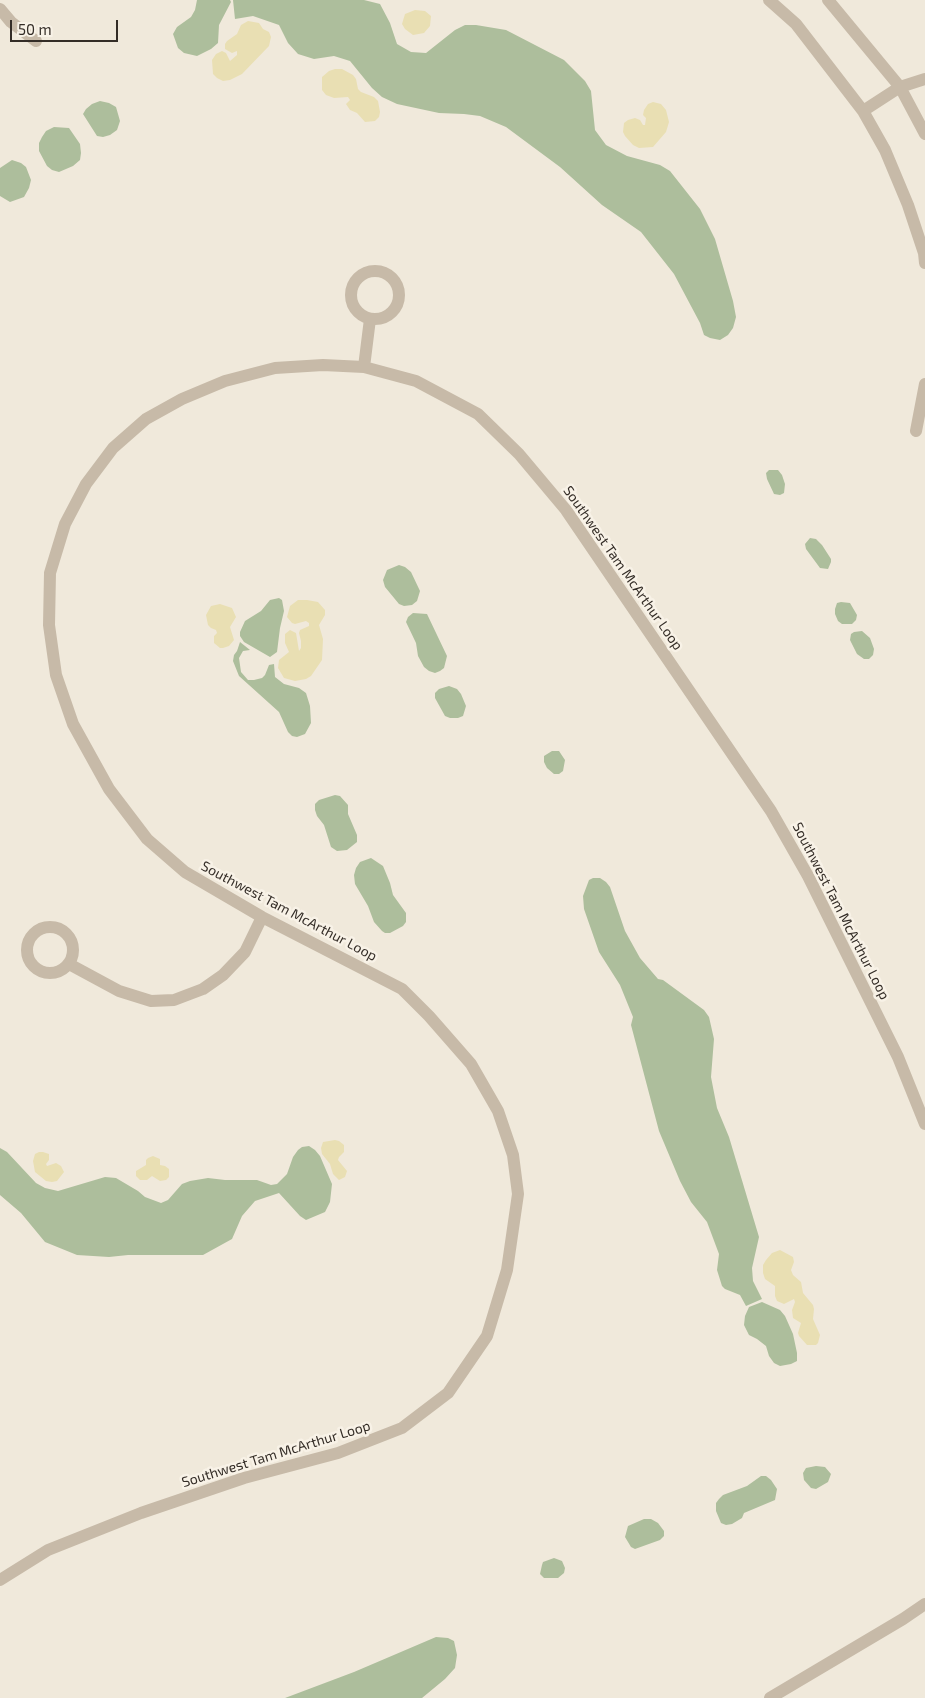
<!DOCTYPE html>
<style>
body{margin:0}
#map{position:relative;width:925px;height:1698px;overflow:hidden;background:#f0e9db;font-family:"Exo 2",sans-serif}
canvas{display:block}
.scale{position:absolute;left:10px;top:20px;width:108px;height:22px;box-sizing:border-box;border:2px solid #342d27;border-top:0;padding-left:6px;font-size:15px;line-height:18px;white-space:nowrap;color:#342d27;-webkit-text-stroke:4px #f8f2e7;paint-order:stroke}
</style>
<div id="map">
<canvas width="925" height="1698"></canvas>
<div class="scale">50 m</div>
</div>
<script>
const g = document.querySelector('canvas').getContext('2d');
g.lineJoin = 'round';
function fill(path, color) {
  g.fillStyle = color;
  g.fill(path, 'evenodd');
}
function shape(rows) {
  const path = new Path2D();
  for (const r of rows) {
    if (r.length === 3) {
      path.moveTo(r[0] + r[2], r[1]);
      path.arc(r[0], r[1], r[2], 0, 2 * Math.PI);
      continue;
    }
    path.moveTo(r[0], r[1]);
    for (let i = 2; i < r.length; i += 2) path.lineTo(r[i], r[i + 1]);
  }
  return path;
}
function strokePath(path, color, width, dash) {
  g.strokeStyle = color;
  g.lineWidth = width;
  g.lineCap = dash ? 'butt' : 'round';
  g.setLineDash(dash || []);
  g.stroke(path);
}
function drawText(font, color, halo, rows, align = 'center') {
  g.font = font + ' "Exo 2",sans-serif';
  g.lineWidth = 5;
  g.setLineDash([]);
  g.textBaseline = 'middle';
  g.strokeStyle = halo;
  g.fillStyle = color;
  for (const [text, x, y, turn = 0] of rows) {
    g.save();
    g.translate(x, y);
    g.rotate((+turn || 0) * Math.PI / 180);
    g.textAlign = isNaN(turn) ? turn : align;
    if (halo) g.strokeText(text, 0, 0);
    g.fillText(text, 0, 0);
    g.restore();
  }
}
const green = shape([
 [197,0,230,0,231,2,219,25,218,43,211,49,197,56,184,53,178,48,173,34,177,27,191,17,195,10],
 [233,0,364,0,380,4,390,23,397,44,411,52,426,53,455,30,465,25,476,25,506,30,564,60,585,81,591,91,595,130,606,145,627,156,660,165,670,171,700,209,715,239,733,301,736,317,733,328,728,335,720,340,710,338,704,335,700,323,674,274,641,232,602,205,560,167,506,127,480,116,464,114,439,113,397,104,382,97,372,88,350,61,334,56,314,59,298,54,288,43,279,25,253,16,235,19],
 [100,101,109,103,116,107,120,121,117,130,110,135,103,137,97,136,83,114,86,109,92,104],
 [54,127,69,128,80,144,81,153,80,160,73,166,59,172,52,170,47,166,39,151,39,143,42,137,46,131],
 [12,160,21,163,26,167,31,180,29,188,24,197,10,202,0,196,0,168],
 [769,470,778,470,782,475,785,484,784,493,780,495,774,494,767,479,766,473],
 [810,538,816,539,822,545,831,559,831,562,828,569,820,568,806,549,805,544],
 [399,565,405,567,411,572,420,591,417,601,412,605,404,606,399,604,385,587,383,580,387,570],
 [279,598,282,600,284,611,280,628,277,652,270,657,244,642,240,636,240,632,245,621,261,611,270,600],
 [841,602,850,603,857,615,856,620,852,624,842,624,838,621,835,614,835,609,837,603],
 [413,613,427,614,447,656,444,668,440,671,435,673,429,671,424,667,418,656,416,643,406,622,408,617],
 [862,631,870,638,874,649,873,655,869,659,864,659,857,654,850,640,851,634,854,632],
 [240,642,250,650,243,651,239,658,241,672,248,680,254,680,262,678,265,675,269,665,274,664,275,677,284,684,299,688,306,693,310,706,311,723,305,734,297,737,292,736,288,732,279,712,239,676,233,661,234,655,237,651],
 [449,686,457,689,461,694,466,706,463,716,458,718,450,718,445,716,435,698,435,693,439,689],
 [552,751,559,751,565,760,563,771,559,774,554,774,547,768,544,762,544,756],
 [335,795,340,796,348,805,348,814,357,835,357,842,347,850,337,851,331,847,324,825,317,816,315,810,315,804,319,800],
 [371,858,383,866,390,883,393,895,406,913,406,922,403,926,390,933,385,933,382,931,374,922,368,906,355,884,354,875,356,868,360,862],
 [593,878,600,878,606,882,610,887,625,931,640,958,658,979,663,980,704,1010,709,1017,714,1039,711,1077,717,1108,729,1137,759,1237,752,1268,753,1281,762,1299,746,1306,740,1295,725,1289,722,1286,717,1270,719,1254,707,1222,691,1202,680,1181,659,1131,631,1025,633,1017,620,985,599,952,584,909,583,896,589,880],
 [309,1146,315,1150,320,1156,332,1184,330,1202,325,1212,306,1220,300,1216,279,1193,255,1201,242,1216,232,1239,203,1255,128,1255,109,1257,77,1255,45,1242,21,1213,0,1195,0,1148,7,1152,36,1183,45,1188,58,1191,105,1177,116,1178,138,1191,145,1197,161,1203,168,1200,182,1184,190,1181,208,1178,225,1180,257,1180,271,1185,277,1184,287,1174,293,1157,298,1150,302,1147],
 [762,1302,780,1310,785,1316,793,1334,797,1353,797,1361,791,1364,780,1366,774,1363,769,1356,766,1346,757,1339,749,1335,744,1325,745,1316,749,1307],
 [816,1466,825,1467,831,1474,828,1482,816,1489,811,1488,804,1480,803,1473,806,1468],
 [761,1476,766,1476,771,1480,777,1489,775,1500,744,1513,742,1518,732,1524,726,1525,721,1523,716,1511,716,1503,719,1499,723,1495,747,1486],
 [644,1519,651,1519,658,1523,664,1531,664,1536,660,1540,635,1549,631,1547,625,1537,628,1526],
 [554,1558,562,1561,565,1568,564,1573,558,1578,544,1578,540,1574,542,1565,543,1562],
 [436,1637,448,1638,454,1641,457,1655,455,1668,445,1679,422,1698,285,1698,354,1672]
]);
const sand = shape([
 [415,10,425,11,431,16,430,26,424,33,413,35,405,29,402,24,405,14],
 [248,21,259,23,263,29,269,32,271,37,269,46,242,74,230,80,223,81,217,78,213,74,212,60,216,54,222,51,226,53,230,61,237,55,237,51,232,53,225,49,225,44,227,41,237,34,241,25],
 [335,69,342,69,353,75,356,79,358,89,361,92,374,97,378,101,380,112,379,117,375,121,365,122,357,113,350,110,346,104,350,100,348,97,334,98,326,95,322,90,322,77,329,71],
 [653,102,661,104,666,110,669,122,666,132,653,147,639,148,633,145,625,136,623,132,624,123,628,120,635,118,640,120,643,125,645,125,646,118,643,115,644,110,648,104],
 [298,600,307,600,318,602,325,610,325,615,319,625,323,639,322,660,311,676,306,679,295,681,284,678,278,668,279,660,289,652,285,643,285,634,290,630,296,633,299,651,301,648,301,641,299,633,300,630,309,626,309,623,306,621,295,624,292,623,287,617,290,606],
 [220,604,232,608,236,617,230,627,234,640,229,646,223,648,220,648,214,643,214,636,217,633,216,630,211,628,208,625,206,615,211,606],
 [335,1140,339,1141,344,1145,344,1152,339,1157,338,1160,347,1171,345,1177,339,1180,333,1174,330,1164,322,1154,321,1148,323,1142],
 [39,1152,43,1152,49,1154,49,1160,46,1164,47,1166,56,1163,61,1166,64,1172,57,1181,52,1182,46,1181,35,1172,33,1161,35,1154],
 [153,1156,160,1159,160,1165,165,1166,169,1169,169,1177,166,1180,160,1181,152,1176,147,1180,140,1180,136,1176,136,1171,146,1165,146,1160,148,1158],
 [780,1250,793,1257,794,1262,791,1270,793,1275,801,1282,803,1293,813,1305,814,1309,813,1319,820,1335,818,1343,816,1345,807,1345,799,1336,798,1333,801,1323,793,1318,792,1310,795,1302,794,1299,784,1304,777,1301,775,1296,775,1286,765,1279,763,1273,763,1265,766,1260,772,1253]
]);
const minor = shape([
 [769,0,796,24,863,111,885,150,908,205,924,253,925,263],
 [828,0,900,87,925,134],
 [0,9,11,22,36,41],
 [863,111,900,87,925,79],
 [375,295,24],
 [364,367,370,319],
 [916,431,925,384],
 [50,950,23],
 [69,964,119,991,151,1001,174,1000,203,989,223,975,245,952,262,917],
 [0,1580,48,1550,141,1513,244,1478,338,1453,402,1428,448,1393,487,1336,507,1270,518,1194,513,1155,498,1111,471,1064,429,1016,402,989,262,917,185,872,147,839,109,789,73,724,56,675,49,625,50,573,65,524,86,484,113,448,146,419,182,399,225,381,275,368,323,365,364,367,416,381,478,414,519,454,566,510,771,811,808,876,898,1057,925,1124],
 [770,1698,903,1619,925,1604]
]);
const streetNames = [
 ["Southwest Tam McArthur Loop",623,568,55],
 ["Southwest Tam McArthur Loop",289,911,28],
 ["Southwest Tam McArthur Loop",841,911,63],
 ["Southwest Tam McArthur Loop",276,1454,-17]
];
fill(green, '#adbe9c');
fill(sand, '#e9dfb3');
strokePath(minor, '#c7baa8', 12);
drawText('14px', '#342d27', '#f8f2e7', streetNames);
</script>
